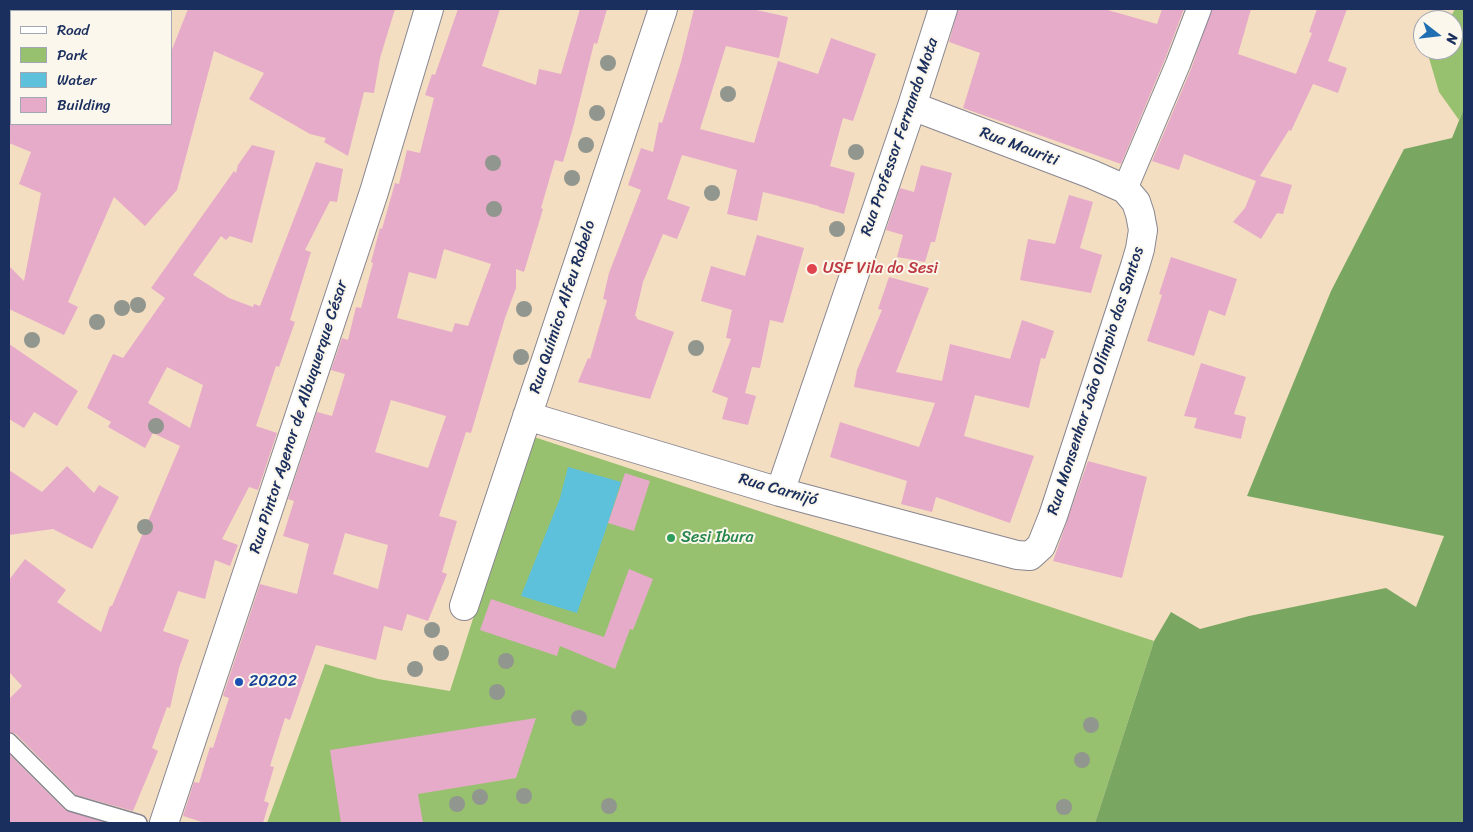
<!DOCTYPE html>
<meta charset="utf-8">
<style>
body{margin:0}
#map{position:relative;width:1473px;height:832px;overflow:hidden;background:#f4dec2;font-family:Sriracha,sans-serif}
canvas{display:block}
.frame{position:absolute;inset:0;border:10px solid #1b2f5e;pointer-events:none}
.legend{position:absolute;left:10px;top:10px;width:162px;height:115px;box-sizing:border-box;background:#fbf7ec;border:1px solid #a1a7b3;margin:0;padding:6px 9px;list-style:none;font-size:15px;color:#1b2f5e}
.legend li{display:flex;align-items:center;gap:10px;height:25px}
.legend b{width:25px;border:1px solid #a1a7b3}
.north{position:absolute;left:1413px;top:10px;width:50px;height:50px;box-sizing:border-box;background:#fbf7ec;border:1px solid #a1a7b3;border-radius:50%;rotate:106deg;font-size:14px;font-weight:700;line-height:20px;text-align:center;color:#1b2f5e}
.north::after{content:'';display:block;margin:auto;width:18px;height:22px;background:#1f6fb2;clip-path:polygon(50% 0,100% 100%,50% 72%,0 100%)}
</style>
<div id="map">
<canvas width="1473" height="832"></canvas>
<div class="frame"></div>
<ul class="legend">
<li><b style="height:6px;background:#fff"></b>Road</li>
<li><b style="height:14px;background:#97c16f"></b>Park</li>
<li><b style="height:14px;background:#5ec1dc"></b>Water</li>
<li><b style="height:14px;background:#e6abc8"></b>Building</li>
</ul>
<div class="north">N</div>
</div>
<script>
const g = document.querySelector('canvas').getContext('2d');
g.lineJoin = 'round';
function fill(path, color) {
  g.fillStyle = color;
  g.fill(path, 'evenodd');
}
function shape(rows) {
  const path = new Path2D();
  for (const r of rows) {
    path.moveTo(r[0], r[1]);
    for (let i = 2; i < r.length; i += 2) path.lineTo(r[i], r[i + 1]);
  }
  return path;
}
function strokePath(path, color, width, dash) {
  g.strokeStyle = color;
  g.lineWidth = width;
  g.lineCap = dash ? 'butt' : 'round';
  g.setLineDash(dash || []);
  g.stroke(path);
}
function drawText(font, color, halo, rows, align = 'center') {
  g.font = font + ' Sriracha,sans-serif';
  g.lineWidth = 4;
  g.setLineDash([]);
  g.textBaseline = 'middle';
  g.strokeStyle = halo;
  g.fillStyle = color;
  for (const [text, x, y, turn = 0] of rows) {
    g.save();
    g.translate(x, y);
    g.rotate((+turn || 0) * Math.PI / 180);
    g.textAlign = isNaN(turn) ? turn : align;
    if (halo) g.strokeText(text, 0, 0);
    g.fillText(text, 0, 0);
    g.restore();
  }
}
const green = shape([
 [1455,9,1464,9,1464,108,1459,120,1439,92,1429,58,1433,50,1453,50,1453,20,1449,20],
 [531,436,1154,641,1095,823,267,823,325,664,378,679,450,691]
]);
const forest = shape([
 [1464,108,1464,823,1095,823,1154,641,1171,612,1200,629,1249,616,1386,588,1416,607,1444,536,1247,496,1331,291,1404,149,1452,138]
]);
const water = shape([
 [568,467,621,482,608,523,577,613,521,596,560,498]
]);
const building = shape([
 [188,9,395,9,380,58,374,93,364,92,348,156,324,142,326,138,310,134,249,99,264,73,214,51,177,190,145,226,114,197,68,302,78,307,64,335,9,309,9,266,24,281,41,193,19,184,31,152,9,143,9,124,171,124,171,52],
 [458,9,500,9,482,66,536,85,539,69,561,74,580,9,607,9,597,44,594,43,574,124,563,162,555,160,541,208,543,209,524,272,516,269,516,288,505,318,471,433,466,432,439,516,457,521,442,572,447,574,428,621,407,614,402,631,384,626,376,660,316,645,290,720,285,718,270,766,274,767,264,801,269,803,263,823,205,823,183,816,194,782,199,783,210,747,213,748,229,698,223,696,260,584,297,594,309,544,283,536,294,501,288,499,317,412,332,416,345,374,331,370,342,338,348,340,356,307,361,308,373,263,371,262,380,228,382,229,395,183,399,184,407,150,420,153,434,98,425,95,432,74,435,75],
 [444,249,491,264,468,326,455,323,452,332,397,318,409,272,436,279],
 [391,400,446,416,428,468,375,452],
 [345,533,388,545,378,589,333,574],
 [694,9,752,9,788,17,779,58,726,46,700,129,754,143,778,61,818,74,831,38,876,54,853,121,843,118,830,166,855,173,844,214,819,207,819,206,763,192,757,221,727,214,737,170,682,155,667,199,690,207,677,239,663,234,643,282,635,316,637,317,637,319,674,332,650,399,578,382,588,358,590,359,607,300,603,299,609,273,641,190,628,185,641,148,653,152,659,122,662,123,681,62],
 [958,9,1104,9,1157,24,1162,9,1184,9,1165,59,1121,164,963,108,980,53,949,42],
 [1212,9,1251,9,1238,54,1296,74,1312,33,1309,32,1317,9,1347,9,1328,61,1347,68,1338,93,1313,84,1291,131,1289,130,1260,176,1292,185,1283,214,1277,213,1261,239,1233,222,1245,208,1256,181,1184,154,1179,170,1152,161,1191,69],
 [252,145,275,151,252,243,230,236,226,240,221,236,193,275,229,298,253,307,254,304,260,306,316,162,343,169,337,202,330,201,305,250,311,252,290,320,295,322,279,367,276,366,256,426,277,433,258,490,249,487,222,539,238,545,230,566,215,560,205,599,178,591,163,631,189,640,179,668,170,708,167,707,152,748,158,751,133,811,76,795,16,734,9,732,9,699,22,686,9,672,9,580,25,559,66,590,57,602,101,632,110,606,112,606,180,446,153,433,145,448,108,427,111,422,87,408,113,354,123,358,165,298,151,288,234,171,236,173,238,165],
 [167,367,203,385,190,428,148,403],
 [921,165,952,173,935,242,931,242,925,262,897,257,903,235,886,230,900,188,914,192],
 [1069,195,1093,202,1080,248,1102,255,1091,293,1020,280,1028,239,1055,244],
 [757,235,804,248,783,323,770,320,760,368,752,367,745,393,756,396,748,425,722,419,728,398,712,392,731,339,726,338,732,310,701,301,711,266,745,276],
 [1171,257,1237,279,1225,316,1209,310,1194,356,1147,341,1162,295,1159,294],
 [889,277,929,288,896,372,942,381,950,344,1010,359,1022,320,1054,331,1045,359,1041,358,1029,408,975,395,964,436,1034,456,1010,523,936,497,932,512,901,504,907,481,830,457,840,422,919,447,935,403,854,387,857,370,882,310,878,309],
 [9,344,78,391,57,426,34,412,24,428,9,419],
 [1201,363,1246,377,1234,414,1246,417,1241,439,1194,428,1197,418,1184,416],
 [1088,461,1147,477,1122,578,1053,561],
 [67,466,94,493,99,485,119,497,92,549,53,529,9,535,9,470,42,492],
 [625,473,650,481,634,531,608,523],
 [629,569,653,579,633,630,630,629,615,669,560,646,557,656,480,630,491,599,604,637],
 [536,718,516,778,418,794,423,823,341,823,330,750],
 [9,754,65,810,107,823,9,823]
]);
const service = shape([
 [9,741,71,803,139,823]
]);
const pedestrian = shape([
 [1125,189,1178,64,1199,9]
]);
const minor = shape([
 [527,416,780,492,1017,555,1030,556,1041,546,1053,516,1135,266,1140,249,1143,230,1140,214,1136,202,1125,189,1091,174,912,106],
 [780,492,912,106,943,9],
 [464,606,663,9]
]);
const tertiary = shape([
 [164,823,374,192,429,9]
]);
const trees = [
 [608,63],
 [728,94],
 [597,113],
 [586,145],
 [856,152],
 [493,163],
 [572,178],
 [712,193],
 [494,209],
 [837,229],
 [138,305],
 [122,308],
 [524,309],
 [97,322],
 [32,340],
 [696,348],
 [521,357],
 [156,426],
 [145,527],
 [432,630],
 [441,653],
 [506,661],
 [415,669],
 [497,692],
 [579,718],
 [1091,725],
 [1082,760],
 [524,796],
 [480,797],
 [457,804],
 [609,806],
 [1064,807]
];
const markers = [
 [812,269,6,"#e0444e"],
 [671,538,5,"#2e9e5b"],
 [239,682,5,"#1a4fb4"]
];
const streetNames = [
 ["Rua Professor Fernando Mota",900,137,-71],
 ["Rua Mauriti",1019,147,21],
 ["Rua Químico Alfeu Rabelo",563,307,-72],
 ["Rua Monsenhor João Olímpio dos Santos",1096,381,-72],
 ["Rua Pintor Agenor de Albuquerque César",299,417,-72],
 ["Rua Carnijó",778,490,16]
];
const healthNames = [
 ["USF Vila do Sesi",823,269]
];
const leisureNames = [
 ["Sesi Ibura",681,538]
];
const transitNames = [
 ["20202",249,682]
];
fill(green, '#97c16f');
fill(forest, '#79a762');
fill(water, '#5ec1dc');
fill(building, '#e6abc8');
strokePath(service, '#888690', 18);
strokePath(pedestrian, '#888690', 26);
strokePath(minor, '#888690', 30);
strokePath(tertiary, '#888690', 30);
strokePath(service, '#fff', 15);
strokePath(pedestrian, '#fff', 24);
strokePath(minor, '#fff', 28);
strokePath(tertiary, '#fff', 28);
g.fillStyle = '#91968e';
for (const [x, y] of trees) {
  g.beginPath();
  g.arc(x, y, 8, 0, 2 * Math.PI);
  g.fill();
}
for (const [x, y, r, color] of markers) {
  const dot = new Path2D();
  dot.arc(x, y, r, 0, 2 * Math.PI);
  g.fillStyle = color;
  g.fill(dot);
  strokePath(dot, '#fbf7ec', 2);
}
drawText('16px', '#1b2f5e', '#fbf7ec', streetNames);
drawText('16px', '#be3a42', '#fbf7ec', healthNames, 'left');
drawText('16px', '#27864d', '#fbf7ec', leisureNames, 'left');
drawText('16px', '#164399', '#fbf7ec', transitNames, 'left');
</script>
